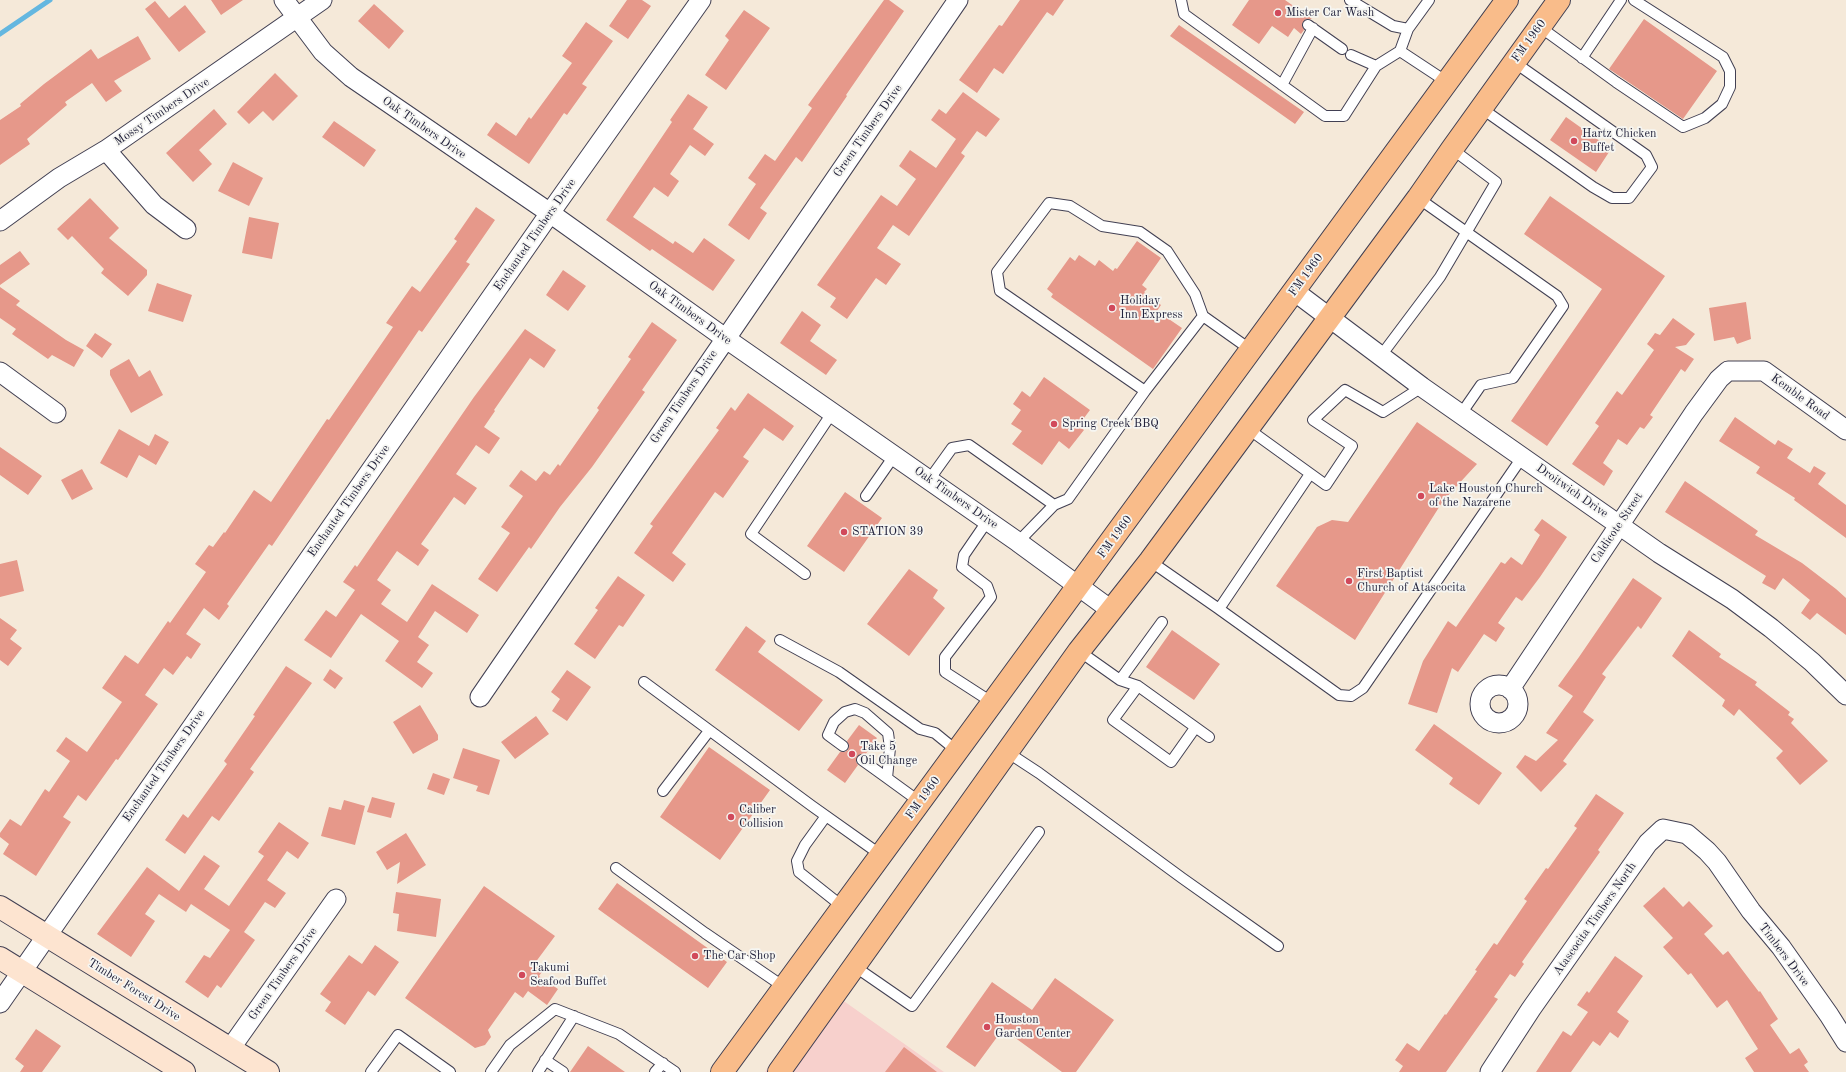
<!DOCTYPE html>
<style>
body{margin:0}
canvas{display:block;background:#f5e9d9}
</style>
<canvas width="1846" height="1072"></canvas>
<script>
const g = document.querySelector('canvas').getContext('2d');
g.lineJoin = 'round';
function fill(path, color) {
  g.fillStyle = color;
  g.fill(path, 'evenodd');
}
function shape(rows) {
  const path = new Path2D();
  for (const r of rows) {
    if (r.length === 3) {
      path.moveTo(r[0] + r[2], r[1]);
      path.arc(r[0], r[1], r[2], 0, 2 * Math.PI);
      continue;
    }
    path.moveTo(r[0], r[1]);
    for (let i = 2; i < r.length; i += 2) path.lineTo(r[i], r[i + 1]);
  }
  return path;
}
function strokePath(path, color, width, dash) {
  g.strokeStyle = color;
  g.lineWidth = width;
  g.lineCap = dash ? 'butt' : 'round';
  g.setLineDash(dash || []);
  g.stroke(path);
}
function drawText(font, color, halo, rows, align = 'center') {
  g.font = font + ' "Old Standard TT",serif';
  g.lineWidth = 3.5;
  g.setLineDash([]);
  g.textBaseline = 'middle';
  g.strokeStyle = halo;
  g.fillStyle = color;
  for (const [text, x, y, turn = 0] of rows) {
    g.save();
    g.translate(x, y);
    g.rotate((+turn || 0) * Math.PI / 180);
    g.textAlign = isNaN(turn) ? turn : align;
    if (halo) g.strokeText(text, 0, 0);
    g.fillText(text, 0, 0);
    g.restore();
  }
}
const built = shape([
 [824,987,944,1072,765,1072]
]);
const stream = shape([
 [0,34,50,0]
]);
const building = shape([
 [211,0,243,0,221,15],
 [627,0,642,0,651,6,628,39,609,26],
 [884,0,889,0,904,11,846,95,847,96,802,162,796,157,760,208,767,213,749,240,728,225,756,184,748,178,765,154,775,161,812,108,808,105],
 [1020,0,1064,0,1053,16,1047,12,1003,74,994,68,977,93,959,80,999,25,1002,26],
 [1249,0,1285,0,1312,19,1306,19,1303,22,1302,25,1304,30,1301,34,1294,28,1288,37,1272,26,1259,44,1232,25],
 [155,1,169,18,185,5,206,32,179,52,145,9],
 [374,4,404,31,389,49,358,21],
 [744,10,770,28,726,90,705,75,729,40,725,36],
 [1644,19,1717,71,1683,119,1609,69],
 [586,22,613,41,582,84,587,87,567,115,564,113,529,164,487,135,496,122,516,136,529,117,531,119,572,63,562,56],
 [1179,25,1304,112,1295,124,1170,36],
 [138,36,151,59,114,81,122,91,106,102,92,83,65,102,67,105,27,139,30,144,0,165,0,120,21,106,20,104,44,84,91,49,98,59],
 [275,73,298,96,273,121,263,111,249,124,237,112],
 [963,92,1000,119,986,137,977,131,961,153,965,156,909,236,893,225,877,248,901,264,886,285,876,278,847,319,830,307,836,298,817,285,881,195,897,206,916,179,899,166,910,150,936,168,956,139,931,120,939,109,946,114],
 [688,94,708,107,693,129,714,144,705,156,690,145,670,174,679,181,668,197,654,187,633,217,673,244,675,241,693,253,704,238,735,260,713,291,652,249,650,251,606,220,672,122,670,120],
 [214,109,227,124,199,150,212,164,193,182,166,153],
 [1566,117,1611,149,1596,172,1550,140],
 [334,121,376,150,364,167,322,137],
 [233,162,263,178,249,206,218,191],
 [1550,196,1665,276,1547,446,1511,421,1602,289,1524,234],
 [90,198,119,228,109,238,147,270,147,275,128,296,101,273,104,269,72,236,68,240,57,229],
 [476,207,495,220,466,262,470,264,422,332,419,330,272,546,269,544,227,604,229,606,219,620,204,608,186,634,201,644,191,659,187,656,173,675,164,668,145,695,158,704,118,760,116,759,86,801,78,795,63,817,71,822,36,876,3,854,9,844,0,837,0,833,10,819,21,826,45,789,49,792,70,761,56,751,66,737,87,752,122,702,102,688,125,655,138,664,168,621,170,623,206,572,195,564,209,545,213,547,224,532,225,533,254,490,271,502,327,419,329,420,393,327,386,323,412,286,420,292,457,241,454,239],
 [249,217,279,223,272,259,242,253],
 [1137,241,1161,258,1142,285,1147,289,1144,292,1161,305,1157,311,1182,328,1153,369,1051,297,1053,294,1047,289,1070,257,1075,261,1079,255,1095,266,1099,260,1113,271,1115,268,1117,269],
 [20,251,30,264,0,285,0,265],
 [563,270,586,286,568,311,546,295],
 [157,283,192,295,183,322,148,311],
 [0,287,20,301,16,305,66,340,84,350,74,367,52,355,48,359,12,334,16,329,0,318],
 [1746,302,1751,339,1737,344,1734,337,1714,341,1709,308],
 [802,311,821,325,810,341,837,360,826,375,780,343],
 [1673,318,1695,334,1686,345,1675,347,1694,359,1685,372,1681,369,1650,415,1653,417,1644,429,1640,427,1627,445,1618,439,1603,463,1613,471,1604,486,1572,464,1599,426,1595,423,1617,391,1622,395,1654,350,1647,344,1655,333,1660,335],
 [652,322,677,340,642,390,645,392,592,467,560,507,531,549,529,547,497,592,478,579,510,533,501,527,523,496,509,486,521,470,536,481,544,471,550,475,558,464,560,466,599,410,597,408,631,359,628,357],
 [525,329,556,350,544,368,530,358,494,410,495,411,484,427,500,438,489,454,476,445,456,474,477,488,465,505,454,497,421,544,429,550,418,566,397,551,377,580,391,590,381,604,407,622,432,584,479,615,467,633,435,611,418,637,429,645,417,662,433,673,422,688,385,661,399,641,361,614,331,658,304,640,326,610,336,617,355,590,343,582,355,565,357,567,474,397],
 [95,333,112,344,102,358,86,346],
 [129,359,139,377,150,370,163,395,131,413,110,375,110,370],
 [1044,377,1090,410,1078,426,1084,430,1069,449,1059,441,1042,465,1012,444,1022,431,1011,424,1021,410,1013,404,1022,391,1030,397],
 [748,393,794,426,783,441,764,428,743,457,749,461,723,498,715,492,672,553,686,564,673,582,634,553,653,526,650,524,719,430,716,428,731,407,735,411],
 [1735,417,1775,445,1778,440,1793,449,1787,458,1810,473,1814,466,1826,473,1818,484,1846,505,1846,538,1794,500,1795,498,1756,473,1760,467,1719,441],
 [1417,422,1477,464,1443,501,1355,640,1276,586,1317,527,1332,520,1348,522],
 [119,429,149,446,155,434,169,442,156,465,139,455,127,478,100,463],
 [0,447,42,476,28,495,0,475],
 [82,469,93,489,72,500,61,480],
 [1685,481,1758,531,1755,535,1802,563,1836,589,1846,598,1846,635,1817,613,1810,620,1801,613,1810,600,1783,578,1775,590,1762,583,1766,576,1665,512],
 [845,492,882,518,844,572,807,546],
 [1542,519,1567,537,1540,577,1522,601,1516,597,1498,623,1505,628,1496,642,1484,634,1458,672,1452,668,1437,713,1408,704,1423,661,1448,621,1456,627,1501,562,1505,564,1511,557,1522,565,1540,535,1534,530],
 [17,560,24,591,0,597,0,564],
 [909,569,938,590,933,598,945,608,909,656,867,624],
 [618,576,645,595,623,627,619,625,595,659,574,644,598,610,595,608],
 [1633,578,1662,598,1641,629,1638,626,1602,674,1606,677,1583,712,1594,720,1563,761,1567,764,1541,792,1516,767,1525,755,1536,761,1558,740,1546,733,1573,696,1558,686,1579,657],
 [0,618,17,630,10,639,22,648,8,666,0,660],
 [746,626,766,641,758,652,823,700,799,731,715,670],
 [1172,630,1220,664,1194,700,1146,667],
 [1689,630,1721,654,1719,657,1757,682,1755,685,1790,712,1788,715,1794,719,1791,723,1828,761,1800,785,1776,758,1783,751,1739,709,1734,716,1722,706,1725,700,1672,656],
 [286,666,312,683,250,769,254,772,219,821,212,816,185,854,165,840,183,814,188,818,227,764,224,761,255,716,253,715],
 [330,669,343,678,335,689,323,680],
 [567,670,591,687,567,721,552,711,560,699,551,692],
 [420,705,438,735,438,740,413,754,393,722],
 [536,716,549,734,515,759,501,742],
 [1434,724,1502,773,1479,805,1449,784,1453,778,1415,750],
 [859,725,877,738,865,755,860,754,857,757,856,762,858,765,845,783,827,770,840,752,845,752,848,750,849,746,847,741],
 [709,747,770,790,720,860,660,817],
 [463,748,500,760,489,795,476,791,478,786,453,778],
 [433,773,450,779,444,795,427,789],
 [1596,794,1624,813,1598,850,1600,852,1522,962,1524,964,1515,977,1510,974,1494,997,1498,999,1446,1072,1399,1072,1403,1066,1395,1060,1407,1043,1419,1051,1445,1014,1446,1015,1477,971,1475,970,1494,943,1497,945,1527,901,1524,899,1546,868,1548,869,1577,828,1574,826],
 [372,797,395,803,391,818,367,812],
 [344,800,365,806,355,845,321,836,329,807,341,810],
 [279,822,309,843,298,859,287,851,267,880,286,893,275,908,265,902,244,932,255,940,221,988,217,985,208,998,185,982,204,955,210,958,230,930,191,904,186,912,159,894,145,914,155,921,131,957,97,934,147,867,179,891,204,855,220,866,204,889,229,906,264,856,258,852],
 [406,833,426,865,397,884,400,862,387,870,376,852],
 [617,883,727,962,708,988,598,909],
 [484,886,555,936,535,963,544,969,539,976,558,989,547,1005,528,991,523,998,515,992,488,1030,491,1037,485,1045,475,1048,405,998],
 [1664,887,1683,907,1689,901,1713,926,1704,934,1723,955,1728,951,1759,992,1760,991,1778,1019,1770,1025,1790,1054,1799,1048,1808,1062,1804,1065,1809,1072,1754,1072,1745,1058,1758,1049,1727,1000,1717,1008,1691,973,1688,975,1663,947,1673,938,1643,906],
 [396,892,441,899,436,937,397,931,399,914,393,913],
 [375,945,399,962,375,996,368,991,345,1025,325,1011,331,1002,320,994,349,955,362,964],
 [1615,956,1643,976,1617,1012,1629,1021,1618,1038,1610,1032,1600,1046,1593,1041,1571,1072,1536,1072,1563,1031,1571,1036,1588,1012,1577,1005,1587,991,1589,993],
 [1055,978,1114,1020,1076,1072,1062,1072,1003,1029,975,1067,946,1047,992,982,1032,1010],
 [36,1029,61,1046,42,1072,20,1072,24,1066,15,1059],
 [588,1046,625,1072,570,1072],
 [904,1047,937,1072,885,1072]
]);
const lane = shape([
 [1181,0,1184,14,1325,116,1344,116,1376,66,1400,51,1447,82],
 [1350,0,1393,26,1408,29,1429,0],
 [1308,25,1342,49],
 [1540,27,1616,82,1683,127,1705,118,1722,104,1730,87,1730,71,1723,57,1634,0],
 [1400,51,1408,29],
 [1351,55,1376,66],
 [1582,58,1621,0],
 [1282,85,1313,28],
 [1481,108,1593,187,1612,198,1629,198,1652,167,1646,155,1514,62],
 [1418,198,1557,296,1563,306,1513,378,1481,385,1461,414],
 [1203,316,1145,391,1000,291,997,272,1049,203,1070,206,1102,226,1140,232,1167,251,1195,294,1203,316,1251,350],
 [1380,357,1440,277,1496,182,1452,149],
 [1247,428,1326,485,1352,446,1313,420,1345,390,1383,412,1422,387],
 [929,480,952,448,969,445,1054,505],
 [866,496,894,456],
 [988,520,964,555,962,567,987,586,991,597,945,657,945,672,993,703],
 [1018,542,1054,505,1068,499,1145,391],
 [1150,561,1219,609,1310,474],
 [805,574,751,534,832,413],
 [1219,609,1339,695,1351,696,1363,688,1523,456],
 [780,640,839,672,920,729,935,733,957,751],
 [1079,651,1120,680,1138,686,1209,737],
 [1120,680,1162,622],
 [644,682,812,806,881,855],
 [1138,686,1113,720,1171,762,1195,728],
 [843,746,828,735,834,722,845,712,855,709,865,713,888,733,890,748,887,778,862,760],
 [1007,752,1039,773,1182,878,1278,946],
 [887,778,920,802],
 [663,791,709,731],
 [826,816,805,845,797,861,799,872,843,907],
 [616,868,705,933,784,987],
 [854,966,912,1006,1039,832],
 [545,1060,563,1072],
 [371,1072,398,1035,450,1072],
 [491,1072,510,1045,555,1009,619,1034,675,1072],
 [538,1072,574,1016],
 [655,1072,663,1063]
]);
const street = shape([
 [284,0,323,52,351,77,550,213,725,338,1018,542,1111,610],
 [106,150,154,205,186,229],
 [0,221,59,178,106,150,322,0],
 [1294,291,1422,387,1659,553,1732,599,1771,628,1812,662,1846,695],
 [0,372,56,413],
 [1499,704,19],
 [1510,689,1694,413,1719,379,1728,371,1764,371,1846,430],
 [480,697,958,0],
 [0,1003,550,213,701,0],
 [230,1049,336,899],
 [1490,1072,1531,1009,1648,843,1663,829,1687,834,1707,851,1717,862,1751,911,1781,947,1829,1015,1846,1042]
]);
const secondary = shape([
 [0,907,268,1072],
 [0,958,184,1072]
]);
const primary = shape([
 [722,1072,1507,0],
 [779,1072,1079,651,1150,561,1418,198,1452,149,1559,0]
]);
const markers = [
 [1278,13,4,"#d1495b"],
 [1574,141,4,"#d1495b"],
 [1112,308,4,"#d1495b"],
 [1054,424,4,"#d1495b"],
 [1421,496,4,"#d1495b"],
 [844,532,4,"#d1495b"],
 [1349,581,4,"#d1495b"],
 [852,754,4,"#d1495b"],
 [731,817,4,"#d1495b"],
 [695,956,4,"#d1495b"],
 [522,975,4,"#d1495b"],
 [987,1027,4,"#d1495b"]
];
const poiNames = [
 ["Mister Car Wash",1286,13],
 ["Hartz Chicken",1582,134],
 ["Buffet",1582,148],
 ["Holiday",1120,301],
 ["Inn Express",1120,315],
 ["Spring Creek BBQ",1062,424],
 ["Lake Houston Church",1429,489],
 ["of the Nazarene",1429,503],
 ["STATION 39",852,532],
 ["First Baptist",1357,574],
 ["Church of Atascocita",1357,588],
 ["Take 5",860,747],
 ["Oil Change",860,761],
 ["Caliber",739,810],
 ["Collision",739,824],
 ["The Car Shop",703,956],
 ["Takumi",530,968],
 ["Seafood Buffet",530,982],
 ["Houston",995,1020],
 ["Garden Center",995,1034]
];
const streetNames = [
 ["FM 1960",1529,41,-54],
 ["Mossy Timbers Drive",162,112,-34],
 ["Oak Timbers Drive",424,128,35],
 ["Green Timbers Drive",868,131,-55],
 ["Enchanted Timbers Drive",535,235,-55],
 ["FM 1960",1306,275,-54],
 ["Oak Timbers Drive",690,313,36],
 ["Green Timbers Drive",684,397,-56],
 ["Kemble Road",1800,397,36],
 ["Droitwich Drive",1572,491,35],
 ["Oak Timbers Drive",956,498,35],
 ["Enchanted Timbers Drive",349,501,-55],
 ["Caldicote Street",1617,528,-56],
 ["FM 1960",1115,537,-54],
 ["Enchanted Timbers Drive",164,766,-55],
 ["FM 1960",923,798,-54],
 ["Atascocita Timbers North",1595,919,-55],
 ["Timbers Drive",1784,955,53],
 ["Green Timbers Drive",283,974,-55],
 ["Timber Forest Drive",134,990,32]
];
fill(built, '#f7d0cc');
strokePath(stream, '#64b7e0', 5);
fill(building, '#e6988a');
strokePath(lane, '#424053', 12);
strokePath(street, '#424053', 21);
strokePath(secondary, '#424053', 24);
strokePath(primary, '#424053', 24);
strokePath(lane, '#fff', 10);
strokePath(street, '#fff', 19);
strokePath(secondary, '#fde4d0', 22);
strokePath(primary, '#f9bc8a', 22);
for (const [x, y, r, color] of markers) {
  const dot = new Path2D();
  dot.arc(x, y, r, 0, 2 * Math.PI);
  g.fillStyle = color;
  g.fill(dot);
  strokePath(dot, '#f6f6f2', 1.5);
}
drawText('12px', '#22223b', '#f6f6f2', poiNames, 'left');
drawText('12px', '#22223b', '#f6f6f2', streetNames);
</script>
